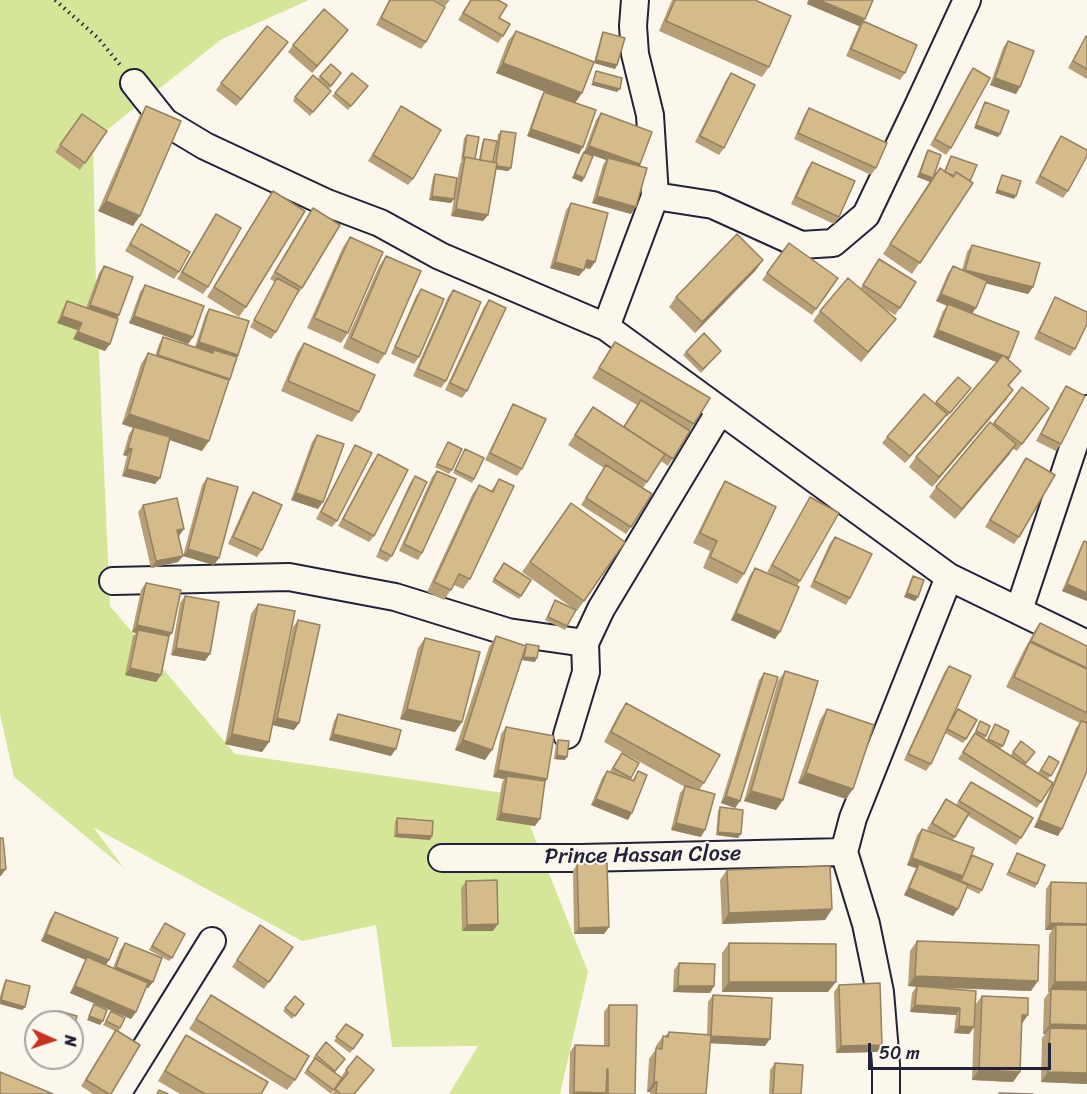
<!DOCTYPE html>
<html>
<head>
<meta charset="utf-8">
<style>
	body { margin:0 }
	#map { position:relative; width:1087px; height:1094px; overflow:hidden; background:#fbf7ec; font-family:Sriracha,sans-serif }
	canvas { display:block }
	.north { position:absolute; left:24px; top:1010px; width:60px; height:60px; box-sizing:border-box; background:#fbf7ec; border:2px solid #a4a2a5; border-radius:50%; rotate:93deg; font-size:16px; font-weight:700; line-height:24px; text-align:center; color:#22223b }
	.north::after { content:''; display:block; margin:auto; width:21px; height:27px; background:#c8321e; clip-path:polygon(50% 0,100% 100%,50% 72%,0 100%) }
	.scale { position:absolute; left:868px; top:1043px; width:183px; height:27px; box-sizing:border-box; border:3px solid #22223b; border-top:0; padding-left:8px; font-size:18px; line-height:21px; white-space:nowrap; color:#22223b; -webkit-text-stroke:4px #fbf7ec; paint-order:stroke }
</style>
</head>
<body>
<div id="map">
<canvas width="1087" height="1094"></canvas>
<div class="north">N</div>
<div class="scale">50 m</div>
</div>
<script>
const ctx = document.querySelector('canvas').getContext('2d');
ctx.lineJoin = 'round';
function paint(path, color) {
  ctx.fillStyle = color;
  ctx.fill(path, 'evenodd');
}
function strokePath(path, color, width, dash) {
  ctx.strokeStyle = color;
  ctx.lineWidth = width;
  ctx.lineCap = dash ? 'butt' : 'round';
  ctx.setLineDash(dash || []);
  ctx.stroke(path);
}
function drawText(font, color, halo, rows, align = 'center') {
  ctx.font = font + ' Sriracha,sans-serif';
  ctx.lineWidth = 4.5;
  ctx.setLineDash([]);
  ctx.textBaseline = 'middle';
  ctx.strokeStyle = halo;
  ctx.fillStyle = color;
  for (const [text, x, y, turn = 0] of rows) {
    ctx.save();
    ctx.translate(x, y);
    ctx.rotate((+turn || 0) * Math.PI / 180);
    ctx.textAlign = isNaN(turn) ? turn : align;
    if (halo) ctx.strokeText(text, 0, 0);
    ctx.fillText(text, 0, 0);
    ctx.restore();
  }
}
const green = new Path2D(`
	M0 0H309L222 39 93 141 96 285 110 606 235 754 518 795 588 972 560 1094H449L478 1046 392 1047 376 925 302 941 93 827 124 868 14 777 0 714Z`);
const path = new Path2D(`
	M55 0 98 38 121 66`);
const street = new Path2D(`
	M134 83 165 122 205 146 327 203 380 223 440 256 606 327 949 577 1087 644
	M655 196 713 205 801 245 833 243 866 215 917 108 967 0
	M606 327 655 196 650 115 635 54 633 26 635 0
	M113 581 289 577 395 597 508 632 585 643
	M1019 610 1086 409
	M567 735 586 672 585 643 601 609 720 411
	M442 858H581L844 852
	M117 1094 212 941
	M886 1094V1064L880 992 866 924 844 852 853 818 949 577`);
const wall = new Path2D(`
	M389 0H433L426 42 421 49 376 25Z
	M435 0H450L445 6Z
	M470 0H498L499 18 503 36 498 43 458 20Z
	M672 0H755L769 67 762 77 659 31Z
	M808 0H873L863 21 905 73 900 80 846 56 859 26 807 4Z
	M348 30 312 73 288 52 293 45Z
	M516 31 594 62 601 36 603 32 617 65 615 69 594 63 582 93 575 103 579 154 527 136 540 99 544 92 560 98 496 73 508 41Z
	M1086 36 1087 37V79L1068 68Z
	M1008 41 1020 87 1016 94 990 85 1003 48Z
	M283 49 236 106 216 90 221 83Z
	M973 68 951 148 946 155 930 145 968 75Z
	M341 73 329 89 331 91 310 116 293 101 295 97 318 79 320 76Z
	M731 73 724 148 719 155 695 142 726 80Z
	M365 89 348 110 332 96 335 93Z
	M985 102 1000 134 998 137 974 128 983 105Z
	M146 106 133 226 98 211 139 117Z
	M401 106 413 179 408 185 368 161Z
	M809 108 876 168 871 175 794 139 805 114Z
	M601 113 639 166 631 214 592 203 603 165 606 160 584 152 596 120Z
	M82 114 107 131 80 170 55 152Z
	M501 131 511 168 508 171 496 169 488 215 483 221 451 216 460 164 462 161H461L464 138 467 135 475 159H479L482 143 484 139 494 162 498 134Z
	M1061 136 1068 191 1063 198 1035 183 1056 143Z
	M928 150 933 178 944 171 949 159 951 156 970 181 973 183 912 274 883 254 932 178 917 177 926 153Z
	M584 152V178L582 182 572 178 581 156Z
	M812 162 839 217 834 224 791 204 807 169Z
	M435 174 451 203 429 200 433 177Z
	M273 191 246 307 239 317 207 297Z
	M571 203 595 262 590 269 585 268 579 276 550 268 566 210Z
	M313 208 302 288 297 295 296 294 276 332 271 339 250 327 275 282 270 279Z
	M216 214 208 287 203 294 177 279Z
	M141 224 179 272 174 279 125 251Z
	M350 237 348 333 341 343 307 328 343 247Z
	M789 243 838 278 812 315 762 280Z
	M972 245 1033 287 1028 294 986 283 972 314 1009 358 1008 359 1021 371 1009 386 1006 400 932 487 909 467 916 457 997 362 933 337 943 311 947 306 936 301 948 273 953 266 962 270 967 252Z
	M386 256 385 354 378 364 343 348 379 266Z
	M879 259 900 308 895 315 882 307 888 329 861 362 813 321 820 311 860 289Z
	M104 266 119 315 117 319 105 351 73 339 77 330 57 323 63 308 67 301 86 308 99 273Z
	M756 270 695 333 669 307 676 297Z
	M145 285 193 337 188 344 129 323 140 292Z
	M421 289 419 357 414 364 391 354 416 296Z
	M453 290 446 381 441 388 413 376 448 297Z
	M1055 297 1075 349 1070 356 1034 339 1051 304Z
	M489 300 467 391 462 398 445 390 484 307Z
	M209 309 238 355 230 379 202 451 170 440 160 478 155 484 122 476 127 456 123 455 129 434 133 428 122 424 141 364 148 353 155 356 159 344 163 337 195 347 205 316Z
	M615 342 694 424 668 466 661 461 643 488 631 527 626 534 581 505 604 468 568 445 593 407 623 427 637 405 592 378Z
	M304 343 359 412 352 422 281 391 297 353Z
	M721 351 701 373 683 355 686 352Z
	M958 377 971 388 947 417 946 415 905 463 882 443 887 437 935 404Z
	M1066 386 1061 444 1056 451 1036 441 1061 393Z
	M1022 387 1049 408 1017 451 1013 449 955 519 929 497 936 487 993 424Z
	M513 404 522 469 517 476 485 460 509 411Z
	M317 435 318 509 291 500 312 442Z
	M448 442 452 470 449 474 435 467Z
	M355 445 337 521 332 527 316 519 351 452Z
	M465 449 474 479 472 483 453 473Z
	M378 454 374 536 369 542 338 526 373 461Z
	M1026 458 1019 537 1014 544 985 527Z
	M437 471 422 553 418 560 399 551 432 477Z
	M415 476 392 556 387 562 376 557 410 483Z
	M207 478 214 565 183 556 202 485Z
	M499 479 470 579 463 589 454 585 444 600 427 592 472 495 479 485 491 491Z
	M725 481 744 574 737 584 703 568 710 551 693 543 718 492Z
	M253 492 262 550 257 557 228 544 248 499Z
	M810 497 800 581 797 586 775 639 731 620 750 575 755 568 776 577 767 572Z
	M571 503 625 542 577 611 575 610 565 630 545 620 555 600 574 609 522 572Z
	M143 505 179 536H178L183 556 178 562 151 568 138 512Z
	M835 537 850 598 846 605 810 587 830 543Z
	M1084 541 1087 542V601L1062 591 1080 548Z
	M504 563 531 580 519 599 492 582Z
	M913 576 918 597 915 601 904 597 911 579Z
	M146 583 169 636 161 675 156 682 125 675 133 636 136 633 132 632 141 590Z
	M185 596 205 661 171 655 180 603Z
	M258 604 280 688 293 627 298 620 299 723 294 730 273 725 269 742 262 752 225 744 251 614Z
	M1040 623 1087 646V771L1058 836 1034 827 1053 783 1037 808 958 759 974 735 980 721 986 736 984 739 987 741 995 724 1003 746 1000 749 1010 756 1021 741 1035 752 1025 765 1053 783 1076 728 1080 723 1006 687 1023 652 1035 630Z
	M496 636 524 646 526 644 535 662 522 660 485 760 455 750 489 647Z
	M425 638 462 722 455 732 400 719 418 648Z
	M949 666 950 722 966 739 963 743 945 733 931 764 926 771 904 760 944 673Z
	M785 671 783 800 776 810 744 801 778 681Z
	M764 673 740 801 735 808 721 803 759 680Z
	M626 703 704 783 699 790 701 837 671 830 680 793 685 787 604 742 619 713Z
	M827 709 846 799 798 783 820 720Z
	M338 714 391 756 329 740 334 721Z
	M506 727 547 779 545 782 535 826 496 820 502 783 504 779 493 777 501 734Z
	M558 740 565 760 554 759 556 743Z
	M622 753 639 763 630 780 632 781 638 771 628 820 591 805 602 778 607 771 615 774 610 771Z
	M1049 756 1059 762 1048 779 1038 773Z
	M971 782 1021 838 1016 845 968 816 953 840 970 859 972 855 982 890 979 894 967 888 958 909 953 916 904 895 916 868 907 865 917 835 922 829 930 831 927 829 946 799 956 805Z
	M720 807 738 838 716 835 718 811Z
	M397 818 432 836 430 840 394 837 395 822Z
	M1017 853 1037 884 1035 888 1006 875Z
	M577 864 609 927 604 934H574L573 871Z
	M727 870 832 909 825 920 722 924 720 880Z
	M466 881 493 931H462L461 888Z
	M1051 882 1087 883V1084L1041 1082 1042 1038 1045 1034H1043L1044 999 1049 992H1048L1049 935 1052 930H1045L1046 889Z
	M55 912 109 960 106 965 113 968 120 950 125 943 153 982 148 988H146L136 1012 131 1019 70 993 83 964 86 960 41 941 50 919Z
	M260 925 293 947 264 989 232 967Z
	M162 927 172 958 169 961 149 950Z
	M917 941 1031 991 938 988 975 1005 982 996 1022 1024 1020 1072 1013 1082 972 1080 974 1020V1027L969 1034 954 1033 956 1015 910 1012 912 993 916 987 908 986 910 951Z
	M729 943 828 992H722V953Z
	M679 963 714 986 710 993 673 992 674 970Z
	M6 980 25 1007 22 1010 0 1004V996L4 983Z
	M839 985 882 1045 877 1052 836 1053 834 992Z
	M211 995 295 1080 287 1090 189 1029Z
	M713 995 765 1046 710 1043 706 1094H650V1092H647L649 1059 656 1049V1046L663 1036H665L669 1032 707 1035 708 1002Z
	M295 996 304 1004 292 1019 283 1011Z
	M609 1005 635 1094H569L570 1052 575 1045 604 1046V1012Z
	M111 1011 120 1028 118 1032 111 1094H93L81 1086 115 1031 103 1025Z
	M346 1024 363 1035 350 1053 334 1041Z
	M186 1035 261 1094H180L158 1081 179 1045Z
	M326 1042 345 1059 335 1072 341 1077 346 1070 369 1077 355 1094H332L343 1079 342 1078 331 1094 304 1073 314 1059 313 1058Z
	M775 1063 801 1094H769L770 1070Z`);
const shadedWall = new Path2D(`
	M809 0H819L865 19 859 26 807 4Z
	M348 30 343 37 312 73 317 66Z
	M288 42 283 49 236 106 241 99Z
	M596 60 617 65 615 69 594 63Z
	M503 63 582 93 575 103 496 73Z
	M995 78 1020 87 1016 94 990 85Z
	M593 82 620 89 617 92 591 85Z
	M976 125 1000 134 998 137 974 128Z
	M531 129 583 147 579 154 527 136Z
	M589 146 640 164 635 171 608 158 606 160 584 152Z
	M495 165 511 168 508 171 493 169Z
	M920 173 933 178 930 182 917 177Z
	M575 174 584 178 582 182 572 178Z
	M997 190 1016 196 1014 199 995 193Z
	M432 196 454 199 451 203 429 200Z
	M597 196 636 207 631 214 592 203Z
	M106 201 140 216 133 226 98 211Z
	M456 209 488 215 483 221 451 216Z
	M587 260 595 262 590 269 582 267Z
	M763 260 756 270 695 333 702 322Z
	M555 262 584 270 579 276 550 268Z
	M965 270 1033 287 1028 294 960 277Z
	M941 294 976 308 971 315 936 301Z
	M90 305 119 315 115 322 85 311Z
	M62 316 82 323 77 330 57 323Z
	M134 316 193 337 188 344 129 323Z
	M896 319 888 329 861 362 868 352Z
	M938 330 1009 358 1004 365 933 337Z
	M78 332 110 344 105 351 73 339Z
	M199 342 238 355 233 362 214 350 211 355 194 349Z
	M158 355 230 379 225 386 153 362Z
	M1013 390 1006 400 932 487 939 477Z
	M129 414 209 441 202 451 122 424Z
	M947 414 942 421 905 463 910 456Z
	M1016 444 1009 455 955 519 962 509Z
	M128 448 132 449 127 456 123 455Z
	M127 469 160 478 155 484 122 476Z
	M296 493 323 502 318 509 291 500Z
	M184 529 179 536 172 537 177 530Z
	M188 549 219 558 214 565 183 556Z
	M183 556 178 562 151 568 156 561Z
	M1067 584 1087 593V601L1062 591Z
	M907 593 918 597 915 601 904 597Z
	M736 613 780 632 775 639 731 620Z
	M137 625 172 633 167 639 138 630 136 633 132 632Z
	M176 648 210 654 205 661 171 655Z
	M524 657 537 658 535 662 522 660Z
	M130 668 161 675 156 682 125 675Z
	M407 709 462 722 455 732 400 719Z
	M277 718 299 723 294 730 272 725Z
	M232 734 269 742 262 752 225 744Z
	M333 734 396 749 391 756 329 740Z
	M463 740 492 750 485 760 455 750Z
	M557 755 567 757 565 760 554 759Z
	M498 770 547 779 542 786 507 776 504 779 493 777Z
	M806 773 853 789 846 799 798 783Z
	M751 791 783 800 776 810 744 801Z
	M726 796 740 801 735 808 721 803Z
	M596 799 632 813 628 820 591 805Z
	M501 813 540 819 535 826 496 820Z
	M1039 820 1062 829 1058 836 1034 827Z
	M676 823 705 830 701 837 671 830Z
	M718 832 741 834 738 838 716 835Z
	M397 834 432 836 430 840 394 837Z
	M912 858 963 876 958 883 919 864 916 868 907 865Z
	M6 869 1 876H0V870Z
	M909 888 958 909 953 916 904 895Z
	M832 909 825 920 722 924 729 913Z
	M1050 923 1087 924V931L1056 925 1052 930H1045Z
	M498 924 493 931H462L467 925Z
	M609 927 604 934H574L579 928Z
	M46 934 109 960 104 967 87 957 86 960 41 941Z
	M116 967 153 982 148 988 111 974Z
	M915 976 1038 981 1031 991 908 986Z
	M729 982H836L828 992H722Z
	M1055 982H1087V992L1051 989 1048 992Z
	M75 986 136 1012 131 1019 70 993Z
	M678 986H714L710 993 673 992Z
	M1 1000 25 1007 22 1010 0 1004Z
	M915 1005 960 1008 956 1015 910 1012Z
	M1022 1015H1028L1021 1025Z
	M89 1016 103 1021 100 1025 87 1020Z
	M1050 1024 1087 1025V1035L1050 1028 1045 1034H1043Z
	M959 1026 974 1027 969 1034 954 1033Z
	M711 1036 770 1039 765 1046 706 1043Z
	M882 1045 877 1052 836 1053 841 1046Z
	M979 1070 1020 1072 1013 1082 972 1080Z
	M1048 1072 1087 1073V1084L1041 1082Z
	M654 1082H657L650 1092H647Z
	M574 1092 606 1093V1094H573Z`);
const building = new Path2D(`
	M390 0H433L445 7 426 42 381 18Z
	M471 0H498L507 5 499 18 510 24 503 36 463 13Z
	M675 0H755L791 16 769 67 666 21Z
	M819 0H873L865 19Z
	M324 9 348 30 317 66 293 45Z
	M863 21 917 45 905 73 851 49Z
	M267 26 288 42 241 99 221 83Z
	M516 31 594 62 582 93 503 63Z
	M603 32 625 38 617 65 596 60Z
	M1086 36 1087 37V69L1073 61Z
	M1008 41 1034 51 1020 87 995 78Z
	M331 64 341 73 331 86 320 76Z
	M973 68 990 78 951 148 935 139Z
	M596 71 622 78 620 89 593 82Z
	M352 73 368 86 351 106 335 93Z
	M731 73 755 85 724 148 700 136Z
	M313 75 331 91 313 112 295 97Z
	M544 92 596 110 583 147 531 129Z
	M985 102 1009 111 1000 134 976 125Z
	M146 106 181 121 140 216 106 201Z
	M401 106 441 130 413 179 373 155Z
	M809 108 887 143 876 168 798 133Z
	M601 113 652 132 640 164 589 146Z
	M82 114 107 131 85 163 60 145Z
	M501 131 516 133 511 168 497 166V163L496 162Z
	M467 135 479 137 475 159 465 157V158H463Z
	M1061 136 1087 150V156L1068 191 1040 176Z
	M484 139 497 141 493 162 480 160Z
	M928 150 941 155 933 178 920 173Z
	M584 152 593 156 584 178 575 174Z
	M951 156 977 165 970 181 956 172 954 176 945 172Z
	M465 157 497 163 488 215 456 209Z
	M608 158 647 168 636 207 597 196Z
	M812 162 855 181 839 217 796 197Z
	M940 168 953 177 956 172 973 183 920 263 890 244Z
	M435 174 457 178 454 199 432 196Z
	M1002 175 1021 181 1016 196 997 190Z
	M273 191 305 211 246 307 214 287Z
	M571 203 608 213 595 262 587 260 584 270 555 262Z
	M313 208 340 225 302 288 275 272Z
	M216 214 241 228 208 287 182 272Z
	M141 224 190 252 179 272 130 244Z
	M737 234 763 260 702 322 676 297Z
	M350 237 383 252 348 333 314 318Z
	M789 243 838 278 816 309 767 273Z
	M972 245 1040 263 1033 287 965 270Z
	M386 256 421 271 385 354 351 338Z
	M879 259 916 282 900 308 863 285Z
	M104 266 133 277 119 315 90 305Z
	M953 266 987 281 976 308 941 294Z
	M277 278 299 290 276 332 254 320Z
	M848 278 896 319 868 352 820 311Z
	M145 285 204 306 193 337 134 316Z
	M421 289 444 299 419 357 395 347Z
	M453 290 481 302 446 381 418 369Z
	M1055 297 1087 312V324L1075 349 1039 332Z
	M489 300 506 308 467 391 450 383Z
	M67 301 118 319 110 344 78 332 82 323 62 316Z
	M948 304 1019 332 1009 358 938 330Z
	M209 309 249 321 238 355 199 342Z
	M704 333 721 351 703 369 686 352Z
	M163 337 213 353 214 350 237 357 230 379 158 355Z
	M615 342 710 398 694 424 599 368Z
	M304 343 375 375 359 412 288 381Z
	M148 353 229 380 209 441 129 414Z
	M1003 355 1021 371 1008 385 1013 390 939 477 916 457Z
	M958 377 971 388 950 413 936 402Z
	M1066 386 1085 396 1061 444 1041 434Z
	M1022 387 1049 408 1022 444 994 423Z
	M924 394 947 414 910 456 887 437Z
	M641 400 690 431 673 459 624 427Z
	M513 404 546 419 522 469 490 453Z
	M593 407 665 454 647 482 575 435Z
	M990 422 1016 444 962 509 936 487Z
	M134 427 170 437 160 478 127 469 132 449 128 448Z
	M317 435 344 444 323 502 296 493Z
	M448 442 462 449 452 470 437 464Z
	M355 445 372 453 337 521 321 512Z
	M465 449 484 458 474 479 455 470Z
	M378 454 408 470 374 536 343 519Z
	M1026 458 1055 475 1019 537 990 520Z
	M606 465 652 494 631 527 586 498Z
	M437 471 456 479 422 553 404 544Z
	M415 476 427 482 392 556 380 550Z
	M207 478 238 487 219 558 188 549Z
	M499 479 514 486 470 579 459 574 451 590 434 582 479 485 493 492Z
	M725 481 776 507 744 574 710 557 717 541 700 533Z
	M253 492 282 505 262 550 233 537Z
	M810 497 839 513 800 581 772 565Z
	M177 498 184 529 177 530 183 556 156 561 143 505Z
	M571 503 625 542 584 601 530 562Z
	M835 537 872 554 850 598 814 581Z
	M1084 541 1087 542V593L1067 584Z
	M504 563 531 580 521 596 494 579Z
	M755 568 799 587 780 632 736 613Z
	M913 576 924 580 918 597 907 593Z
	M146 583 181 590 172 633 137 625Z
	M185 596 219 602 210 654 176 648Z
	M555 600 576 610 567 626 548 617Z
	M258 604 295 611 269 742 232 734Z
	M298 620 320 625 299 723 277 718Z
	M1040 623 1087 646V668L1031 641Z
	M138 630 169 636 161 675 130 668Z
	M496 636 526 646 492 750 463 740Z
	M425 638 480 652 462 722 407 709Z
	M1030 642 1087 669V713L1014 677Z
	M526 644 539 646 537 658 524 657 526 646Z
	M949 666 971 676 931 764 908 754Z
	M785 671 818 681 783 800 751 791Z
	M764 673 778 677 740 801 726 796Z
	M626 703 720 755 704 783 611 732Z
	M827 709 874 725 853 789 806 773Z
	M958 709 977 720 966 739 947 729Z
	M338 714 401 730 396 749 333 734Z
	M980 721 990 726 986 736 976 731Z
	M1081 721 1087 723V771L1062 829 1039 820Z
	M995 724 1009 731 1003 746 988 739Z
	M506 727 554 736 547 779 498 770Z
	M975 733 1053 783 1041 802 963 752Z
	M558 740 569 741 567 757 557 755Z
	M1021 741 1035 752 1026 763 1013 752Z
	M622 753 639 763 631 778 613 768Z
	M1049 756 1059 762 1051 776 1041 770Z
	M607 771 634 781 638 771 647 775 632 813 596 799Z
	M507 776 545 781 540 819 501 813Z
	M971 782 1033 818 1021 838 959 801Z
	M685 786 715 794 705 830 676 823Z
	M946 799 969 813 955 837 932 823Z
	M720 807 743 810 741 834 718 832Z
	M397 818 433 821 432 836 397 834Z
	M922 829 974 848 963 876 912 858Z
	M0 838H3L6 869 0 870Z
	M1017 853 1045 865 1037 884 1009 872Z
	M972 855 993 864 982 890 961 881Z
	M607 863 609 927 579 928 577 864Z
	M919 864 968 885 958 909 909 888Z
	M830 866 832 909 729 913 727 870Z
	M497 880 498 924 467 925 466 881Z
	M1051 882 1087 883V924L1050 923Z
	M55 912 118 938 109 960 46 934Z
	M165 923 185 934 172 958 152 946Z
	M260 925 293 947 269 982 237 960Z
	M1056 925H1087V982H1055Z
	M917 941 1039 945 1038 981 915 976Z
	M125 943 162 958 153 982 116 967Z
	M729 943 836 944V982H729Z
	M87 957 148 983 136 1012 75 986Z
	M679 963 715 964 714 986H678Z
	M6 980 30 986 25 1007 1 1000Z
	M880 983 882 1045 841 1046 839 985Z
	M917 986 976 991 974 1027 959 1026 960 1008 915 1005Z
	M1051 989 1087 990V1025L1050 1024Z
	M211 995 309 1056 295 1080 196 1019Z
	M713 995 772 998 770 1039 711 1036Z
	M295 996 304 1004 295 1016 285 1008Z
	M982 996 1028 998V1015H1022L1020 1072 979 1070Z
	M94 1004 107 1010 103 1021 89 1016Z
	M609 1005H637L635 1094H608V1069H607L606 1093 574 1092 575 1045 609 1046Z
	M59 1011 77 1016 72 1033V1022H56Z
	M111 1011 125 1018 120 1028 106 1021Z
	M346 1024 363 1035 353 1049 336 1037Z
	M1050 1028 1087 1029V1073L1048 1072Z
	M116 1030 140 1045 111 1094H109L86 1080Z
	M669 1032 711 1035 706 1094H656L657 1082H654L656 1048 662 1049 663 1036 668 1037Z
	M186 1035 268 1082 261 1094H205L165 1071Z
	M326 1042 345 1059 335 1071 316 1055Z
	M357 1056 374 1070 354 1094H341L335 1089 348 1073 346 1070Z
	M315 1058 342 1078 334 1090 307 1070Z
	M775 1063 803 1065 801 1094H773Z
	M0 1072 53 1094H0Z
	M159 1090 168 1094H157Z
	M999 1093 1033 1094H999Z`);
const streetNames = [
	["Prince Hassan Close",643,856,-1]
];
paint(green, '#d6e699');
strokePath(street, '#22223b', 30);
strokePath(path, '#22223b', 4, [1.5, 4.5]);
strokePath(street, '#fbf7ec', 26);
paint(wall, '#b7a077');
paint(shadedWall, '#958261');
paint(building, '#d5ba8a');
strokePath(building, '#958261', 1.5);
drawText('22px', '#22223b', '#fbf7ec', streetNames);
</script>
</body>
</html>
